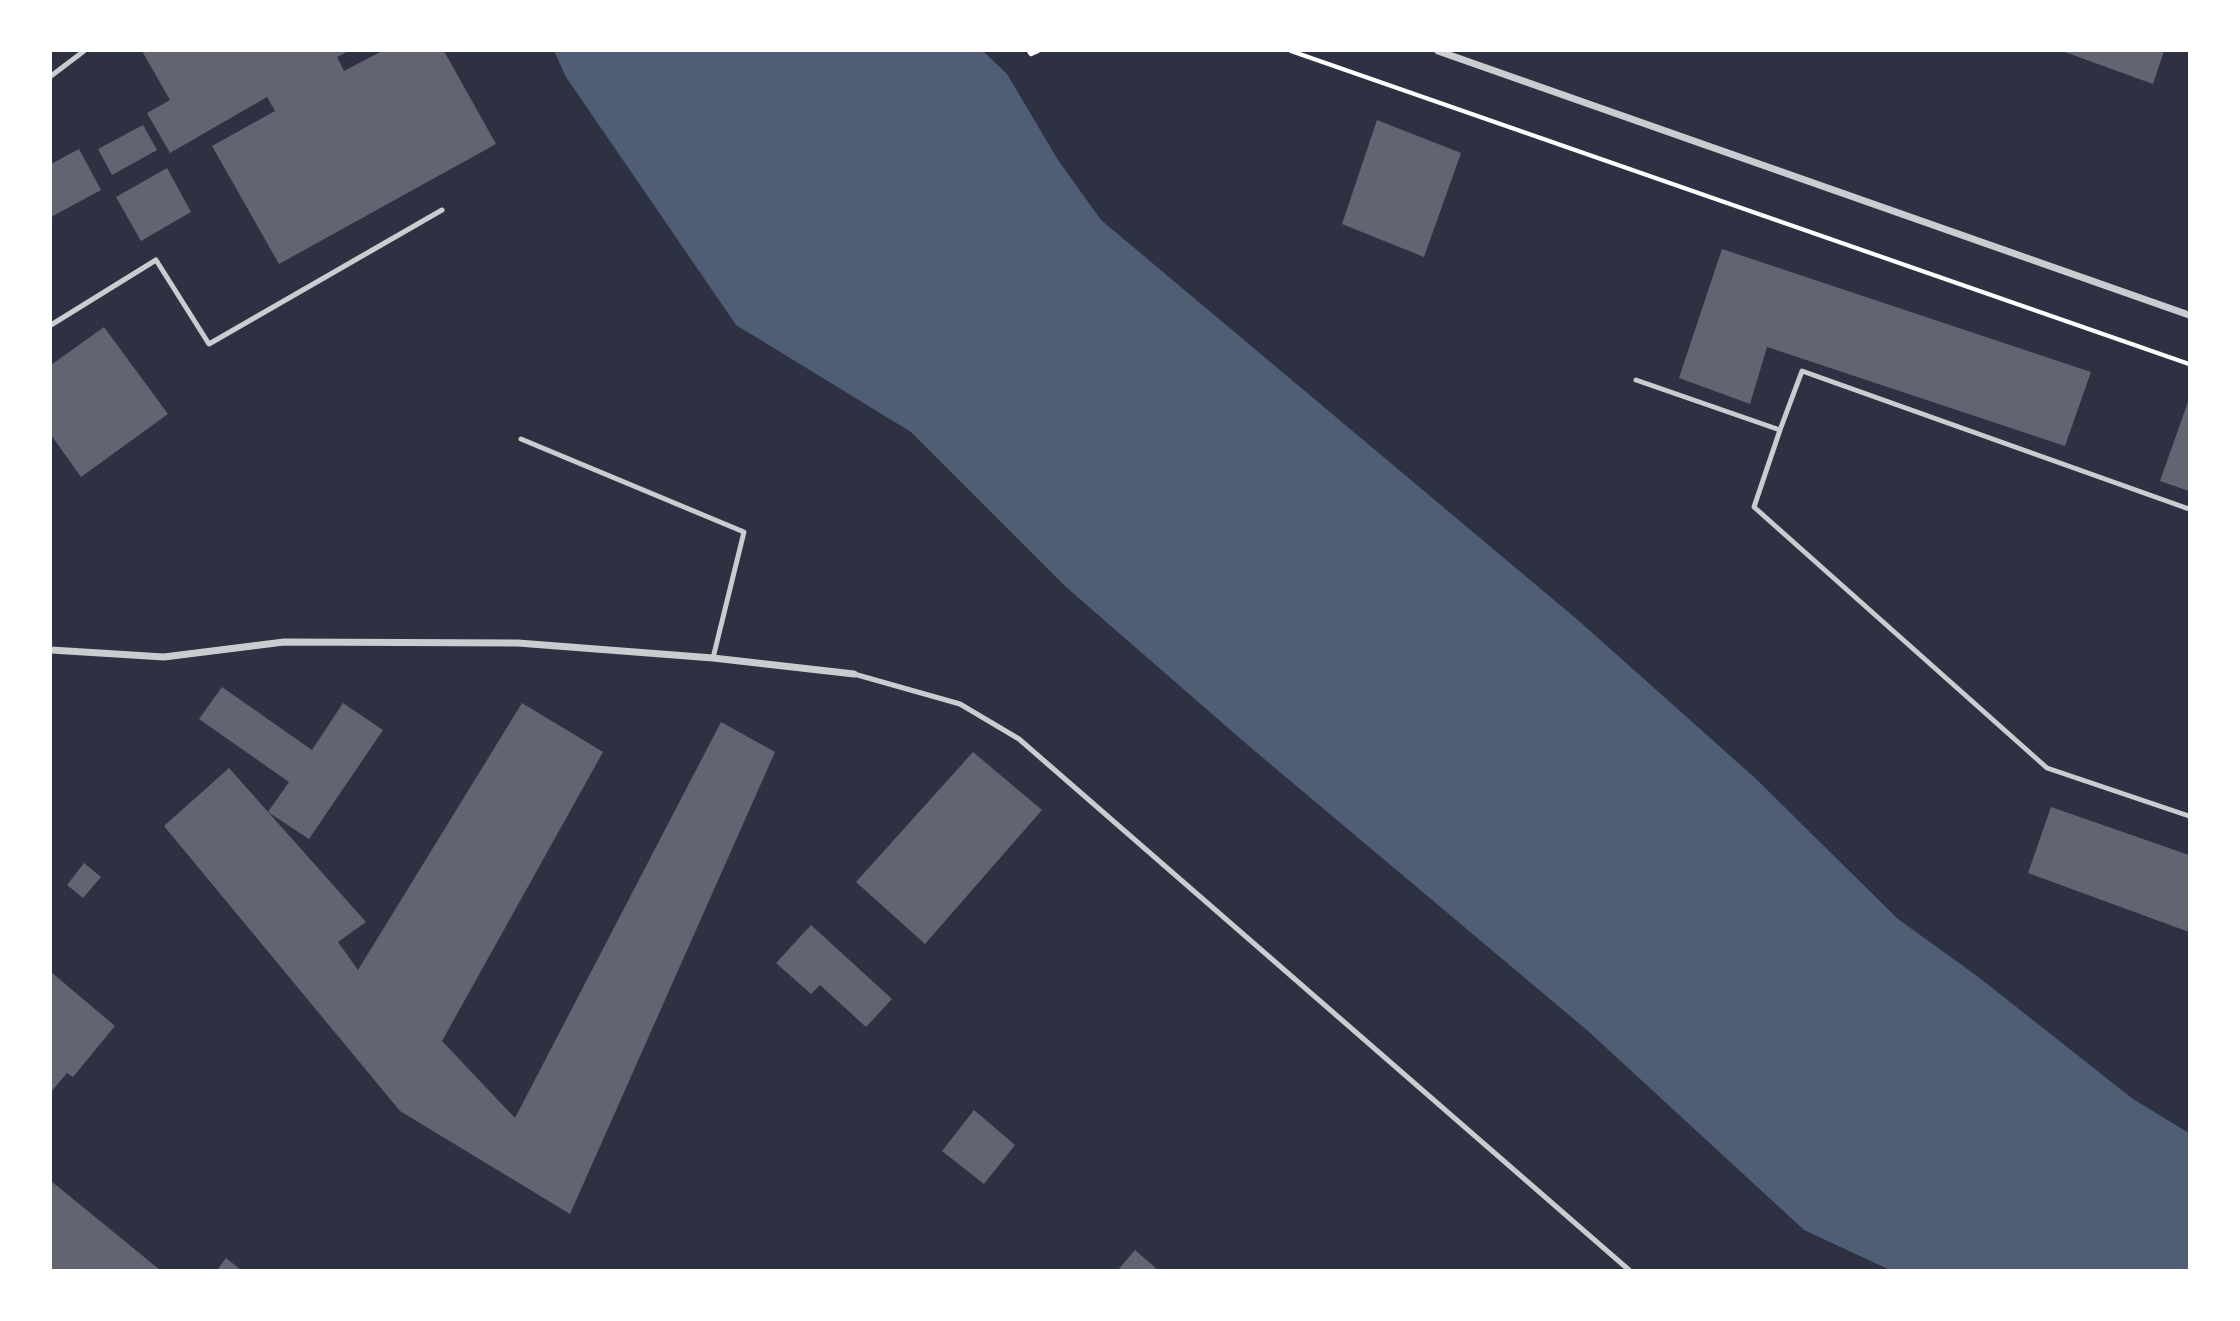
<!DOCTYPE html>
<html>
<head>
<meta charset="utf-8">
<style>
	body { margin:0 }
	#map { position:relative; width:2240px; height:1321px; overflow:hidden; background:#2d3142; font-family:Commissioner,sans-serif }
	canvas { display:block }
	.frame { position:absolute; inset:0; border:52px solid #fff; pointer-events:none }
</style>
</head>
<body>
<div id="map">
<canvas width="2240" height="1321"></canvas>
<div class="frame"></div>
</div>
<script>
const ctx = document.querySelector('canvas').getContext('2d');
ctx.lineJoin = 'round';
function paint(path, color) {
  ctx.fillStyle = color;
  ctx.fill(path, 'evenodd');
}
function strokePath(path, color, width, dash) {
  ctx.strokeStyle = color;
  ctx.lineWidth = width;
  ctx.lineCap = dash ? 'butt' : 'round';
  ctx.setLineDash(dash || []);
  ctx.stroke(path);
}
const water = new Path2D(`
	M554 51H983L1007 74 1058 160 1101 220 1579 621 1755 778 1898 919 1977 976 2133 1099 2189 1133V1270H1890L1804 1230 1588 1031 1250 747 1066 587 911 432 736 325 566 77Z`);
const building = new Path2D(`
	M142 51H349L337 57 344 71 382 51H444L496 144 279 264 212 146 275 111 267 97 170 153 147 113 170 100Z
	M2062 51H2164L2153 84Z
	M1377 120 1461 153 1424 257 1342 224Z
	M143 125 157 150 112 175 98 149Z
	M79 149 101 190 51 217V164Z
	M167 168 191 212 141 241 116 197Z
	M1722 249 2091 372 2065 446 1767 347 1750 404 1679 378Z
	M104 327 168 414 81 477 51 435V365Z
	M2189 399V491L2160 481Z
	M222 687 312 750 343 703 383 730 309 839 268 812 289 782 199 719Z
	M522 703 603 752 442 1041 515 1118 721 722 775 752 570 1214 400 1111 164 826 229 768 366 922 338 942 358 970Z
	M973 752 1042 810 925 944 856 882Z
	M2051 807 2189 855V932L2028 873Z
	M84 863 101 877 83 898 67 885Z
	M811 925 892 999 866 1027 820 985 811 994 776 963Z
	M51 972 115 1026 73 1077 67 1073 51 1092Z
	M974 1110 1015 1145 984 1184 942 1151Z
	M51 1181 160 1270H51Z
	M1135 1250 1158 1270H1118Z
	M226 1258 241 1270H217Z`);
const path = new Path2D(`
	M1029 51 1031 54 1038 51
	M1291 51 2189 364`);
const service = new Path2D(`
	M51 76 84 51
	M51 325 156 260 209 344 442 210
	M1636 380 1780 430 1802 371 2189 509
	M1780 430 1754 507 2047 768 2189 816
	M521 439 744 532 713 658
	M854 674 960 704 1019 739 1629 1270`);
const minor = new Path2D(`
	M1438 51 2189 315
	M51 650 164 657 284 642 518 643 713 658 854 674`);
paint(water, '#4f5d75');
paint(building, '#626471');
strokePath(path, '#fff', 4.5);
strokePath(service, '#caccd0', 5);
strokePath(minor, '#caccd0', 7);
</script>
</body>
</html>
